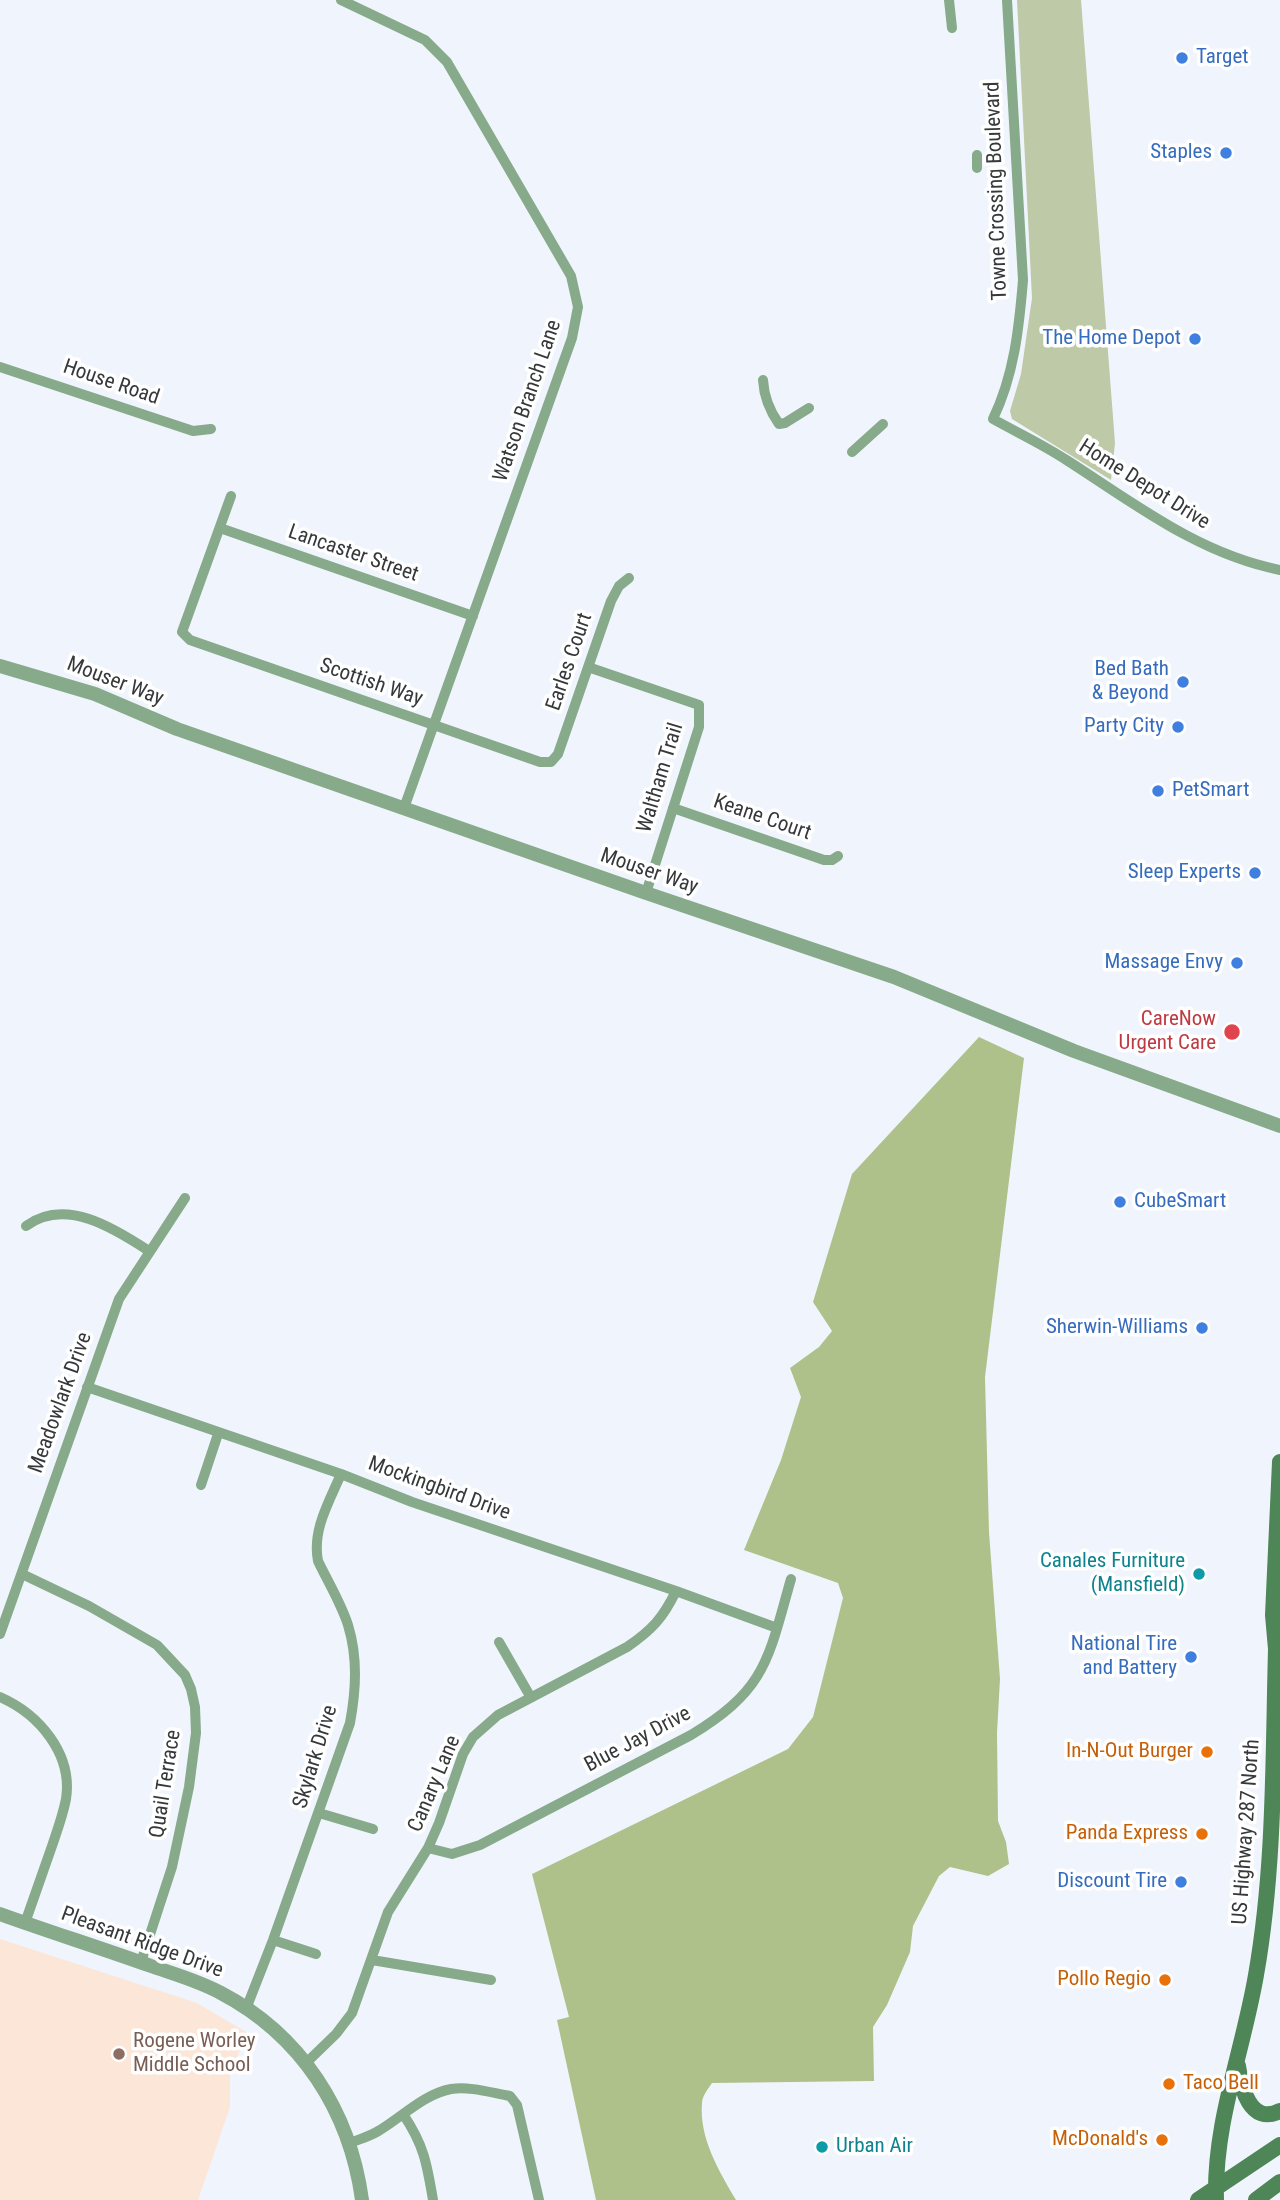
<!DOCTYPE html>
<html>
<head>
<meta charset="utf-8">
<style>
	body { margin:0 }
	canvas { display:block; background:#f0f4fc }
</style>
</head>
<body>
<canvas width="1280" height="2200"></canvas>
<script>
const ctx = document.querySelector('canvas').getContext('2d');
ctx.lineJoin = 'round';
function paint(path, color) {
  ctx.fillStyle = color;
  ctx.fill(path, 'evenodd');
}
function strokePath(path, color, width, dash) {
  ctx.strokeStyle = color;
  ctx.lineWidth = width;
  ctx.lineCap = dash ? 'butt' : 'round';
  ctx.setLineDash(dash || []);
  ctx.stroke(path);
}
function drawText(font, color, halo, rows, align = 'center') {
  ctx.font = font + ' "Roboto Condensed",sans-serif';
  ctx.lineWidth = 7;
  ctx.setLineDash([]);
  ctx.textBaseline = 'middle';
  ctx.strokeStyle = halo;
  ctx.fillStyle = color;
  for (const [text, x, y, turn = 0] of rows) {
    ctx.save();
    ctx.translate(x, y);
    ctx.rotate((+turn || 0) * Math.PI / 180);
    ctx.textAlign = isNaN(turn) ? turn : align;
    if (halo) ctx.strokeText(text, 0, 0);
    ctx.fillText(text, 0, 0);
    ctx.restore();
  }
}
const education = new Path2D(`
	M0 1939 197 2003 246 2032 230 2077V2107L198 2200H0Z`);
const green = new Path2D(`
	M1017 0H1081L1115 443 1111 480 1012 419 1010 411 1021 374 1032 298Z`);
const forest = new Path2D(`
	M979 1037 1024 1058 985 1377 989 1532 1000 1679 997 1733 998 1821 1006 1842 1009 1864 988 1876 950 1867 939 1876 913 1926 910 1952 887 2005 873 2027 874 2081 712 2083C708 2089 702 2096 702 2103 699 2138 719 2171 736 2200H596L557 2020 569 2017 532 1874 788 1749 813 1717 843 1598 838 1583 744 1550 781 1460 801 1397 790 1368 819 1347 832 1331 813 1302 852 1174Z`);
const minor = new Path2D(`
	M341 0 425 40 447 62 571 276 578 307 572 338 404 808
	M949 0 952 28
	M1007 0 1023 280C1019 329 1014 375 993 419 1018 433 1044 445 1068 461 1135 504 1199 554 1280 570
	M977 168V155
	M0 367 193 431 211 429
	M763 380C764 397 769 410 779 424L785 423 809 408
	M852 452 883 424
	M231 496 182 632 190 640 540 762H551L558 754 611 601 619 586 629 578
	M220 528 473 616
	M588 667 699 705V727L646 893
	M673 808 824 860H832L838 856
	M26 1226C65 1197 114 1228 149 1251
	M87 1387 341 1474 412 1502 676 1591 777 1628
	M201 1485 218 1434
	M22 1574 89 1606 157 1645 185 1675 191 1689 195 1707 196 1733 189 1787 172 1867 141 1962
	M0 1634 119 1299 185 1198
	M499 1642 530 1696
	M0 1697C39 1714 73 1754 66 1799 63 1815 57 1831 52 1846 43 1871 34 1897 25 1923
	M319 1813 373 1829
	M428 1848 452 1854 480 1845 691 1735C767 1689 768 1659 791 1579
	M273 1940 316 1954
	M372 1960 491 1980
	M246 2009 273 1940 350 1723C356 1690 358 1658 348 1625 341 1603 328 1582 318 1561 312 1530 329 1502 341 1474
	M306 2063 336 2034 352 2013 388 1912 428 1848 439 1823 463 1754 473 1737 498 1715 627 1647C652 1630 663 1618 676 1591
	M403 2114C424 2145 427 2164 433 2200
	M350 2143C360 2139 371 2136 380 2130 402 2117 424 2094 451 2089 470 2086 492 2093 510 2096L517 2105 539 2200`);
const tertiary = new Path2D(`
	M0 666 95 694 177 729 646 893 894 977 1074 1051 1280 1126
	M0 1914C50 1932 101 1948 151 1966 174 1974 199 1981 221 1993 301 2035 350 2111 362 2200`);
const secondary = new Path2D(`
	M1238 2066C1241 2087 1250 2126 1280 2111
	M1198 2200 1280 2145
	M1216 2200C1214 2122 1243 2051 1256 1975 1275 1867 1273 1758 1276 1649L1273 1615 1280 1462
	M1256 2200 1280 2182`);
const markers = [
	[1182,58,7,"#3f7fe0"],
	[1226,153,7,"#3f7fe0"],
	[1195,339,7,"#3f7fe0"],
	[1183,682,7,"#3f7fe0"],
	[1178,727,7,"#3f7fe0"],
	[1158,791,7,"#3f7fe0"],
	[1255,873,7,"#3f7fe0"],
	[1237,963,7,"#3f7fe0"],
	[1232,1032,9,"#e0444e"],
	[1120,1202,7,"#3f7fe0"],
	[1202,1328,7,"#3f7fe0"],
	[1199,1574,7,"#0f9aa8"],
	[1191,1657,7,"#3f7fe0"],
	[1207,1752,7,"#e8710a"],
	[1202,1834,7,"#e8710a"],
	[1181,1882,7,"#3f7fe0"],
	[1165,1980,7,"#e8710a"],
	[119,2054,7,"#8d6e63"],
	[1169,2084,7,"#e8710a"],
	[1162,2140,7,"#e8710a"],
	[822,2147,7,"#0f9aa8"]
];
const shopNames = [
	["Target",1196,58,"left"],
	["Staples",1212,153],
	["The Home Depot",1181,339],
	["Bed Bath",1169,670],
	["& Beyond",1169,694],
	["Party City",1164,727],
	["PetSmart",1172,791,"left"],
	["Sleep Experts",1241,873],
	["Massage Envy",1223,963],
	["CubeSmart",1134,1202,"left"],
	["Sherwin-Williams",1188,1328],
	["National Tire",1177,1645],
	["and Battery",1177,1669],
	["Discount Tire",1167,1882]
];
const streetNames = [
	["Towne Crossing Boulevard",997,191,-92],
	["House Road",111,383,19],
	["Watson Branch Lane",528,401,-71],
	["Home Depot Drive",1144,485,32],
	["Lancaster Street",353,554,19],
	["Earles Court",570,662,-71],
	["Mouser Way",115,682,21],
	["Scottish Way",371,683,19],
	["Waltham Trail",661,778,-73],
	["Keane Court",762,818,19],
	["Mouser Way",649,872,19],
	["Meadowlark Drive",61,1403,-70],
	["Mockingbird Drive",439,1489,20],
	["Blue Jay Drive",638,1740,-28],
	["Skylark Drive",316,1757,-73],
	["Quail Terrace",166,1784,-81],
	["Canary Lane",435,1784,-67],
	["US Highway 287 North",1247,1832,-86],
	["Pleasant Ridge Drive",142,1943,20]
];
const healthNames = [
	["CareNow",1216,1020],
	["Urgent Care",1216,1044]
];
const cultureNames = [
	["Canales Furniture",1185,1562],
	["(Mansfield)",1185,1586],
	["Urban Air",836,2147,"left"]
];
const foodNames = [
	["In-N-Out Burger",1193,1752],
	["Panda Express",1188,1834],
	["Pollo Regio",1151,1980],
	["Taco Bell",1183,2084,"left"],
	["McDonald's",1148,2140]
];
const educationNames = [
	["Rogene Worley",133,2042],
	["Middle School",133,2066]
];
paint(education, '#fbe6d8');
paint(green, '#bec9a8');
paint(forest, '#afc18a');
strokePath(minor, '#86aa8a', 10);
strokePath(tertiary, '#86aa8a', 14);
strokePath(secondary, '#4e8657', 16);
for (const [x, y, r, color] of markers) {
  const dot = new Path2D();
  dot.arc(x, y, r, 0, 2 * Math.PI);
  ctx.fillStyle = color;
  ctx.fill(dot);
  strokePath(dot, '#fff', 2.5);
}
drawText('21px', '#366cbe', '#fff', shopNames, 'right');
drawText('21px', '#36383a', '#fff', streetNames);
drawText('21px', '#be3a42', '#fff', healthNames, 'right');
drawText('21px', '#0d838f', '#fff', cultureNames, 'right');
drawText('21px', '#c56008', '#fff', foodNames, 'right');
drawText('21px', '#785e54', '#fff', educationNames, 'left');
</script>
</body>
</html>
